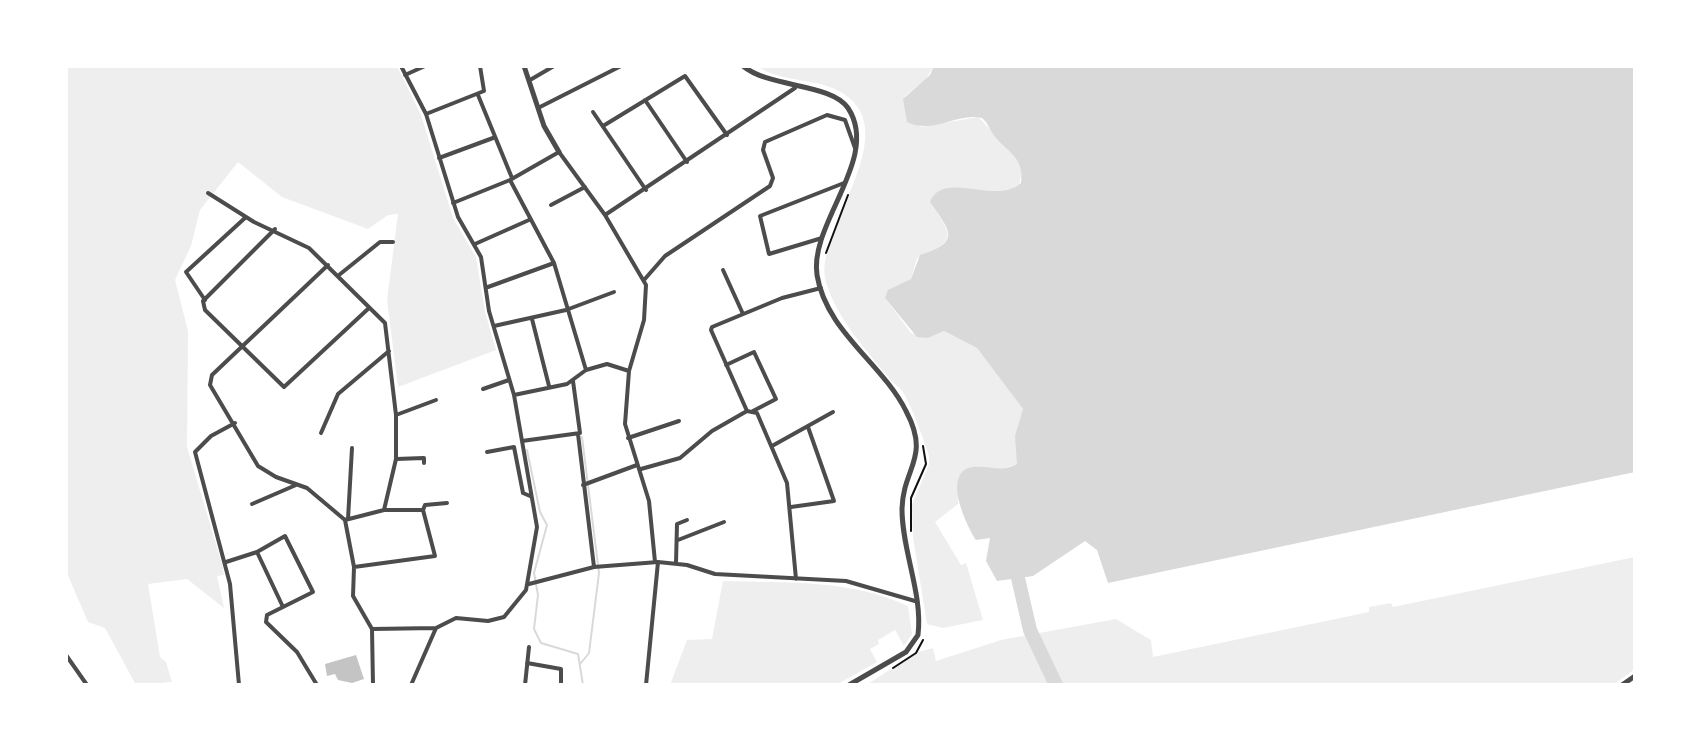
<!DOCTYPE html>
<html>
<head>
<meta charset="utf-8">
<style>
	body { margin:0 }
	#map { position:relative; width:1701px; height:751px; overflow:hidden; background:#fff; font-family:Poppins,sans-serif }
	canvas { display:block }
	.frame { position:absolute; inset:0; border:68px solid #fff; pointer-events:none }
</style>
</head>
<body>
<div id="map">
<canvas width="1701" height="751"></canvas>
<div class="frame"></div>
</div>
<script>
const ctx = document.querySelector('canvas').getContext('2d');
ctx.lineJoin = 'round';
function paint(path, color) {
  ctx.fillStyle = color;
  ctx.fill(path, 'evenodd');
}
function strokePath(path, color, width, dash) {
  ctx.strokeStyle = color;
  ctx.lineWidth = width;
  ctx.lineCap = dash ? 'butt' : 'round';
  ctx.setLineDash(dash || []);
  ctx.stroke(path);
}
const green = new Path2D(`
	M66 66H397L421 115 453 218 476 257 485 312 496 350 398 387 387 300 398 214 388 215 368 229 282 197 238 162 200 210 191 246 175 280 188 331 187 447 222 564 224 575 217 576 224 608 187 579 148 584 160 657 166 662 172 682 136 685 105 628 88 622 66 571Z
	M757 66H934L926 79 905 96 921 127 978 117 1016 155 1022 170 1019 186 1011 190 930 202C953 236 958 241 917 258L911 279 885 298 911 333 928 338 944 331 977 348 1023 409 1018 426 1017 464 999 470 982 468 958 477V504L935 522 961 565 966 563 983 620 943 628 927 624 913 537 912 505 929 464V456C922 435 915 414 904 394 901 387 894 385 889 378 866 350 837 319 826 282 812 232 906 135 844 94 819 77 783 84 757 66Z
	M1635 557V669L1613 685H866L918 652 933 648 936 661 1001 640 1116 619 1151 640 1153 657 1369 612V607L1391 603 1393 607Z
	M723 581C788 583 849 579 908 606L912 634 904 646 895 630 878 640 879 644 870 649 877 662 836 685H670L687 640 712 639Z`);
const water = new Path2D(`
	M934 66H1635V472L1108 583 1097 550 1085 541 1033 576 997 581 986 561 990 538 976 540C966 525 941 471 973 467 990 465 1001 473 1017 464L1015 436 1023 409 977 348 944 331 928 338 917 337 885 298 888 290 911 279 920 255C962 242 950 231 930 202 943 169 996 206 1021 183 1025 156 1006 152 993 134 989 128 988 123 982 118 958 112 933 135 907 122L903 99 930 75Z`);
const stream = new Path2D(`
	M527 450 540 512 547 525 534 573 538 595 534 629 541 643 578 654 583 685
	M581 663 589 653 599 573 582 437`);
const river = new Path2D(`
	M1018 578 1030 630 1056 685`);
const building = new Path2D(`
	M356 655 364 679 352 683 338 680 335 674 327 676 325 664Z`);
const path = new Path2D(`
	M826 253 848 195
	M911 531V498L926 464 923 446
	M893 668 916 653 923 640`);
const minor = new Path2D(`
	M405 75 425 66
	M530 80 554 66
	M478 95 512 178
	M645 100 687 162
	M540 107 621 66
	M593 112 646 190
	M426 114 484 91 480 66
	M603 126 685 76 727 135
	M439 158 493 138
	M510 180 554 263 586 370 567 384 514 395
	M208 193 254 222 309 248 385 323 396 415V459L384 510 345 520
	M453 203 510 180 559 152 605 215 646 285 644 320 629 371 625 424 649 501 655 562
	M551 205 585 187
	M605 215 795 88
	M275 229 203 301 205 310 284 387 369 308
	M822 238 769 254 760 216 844 183
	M475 244 529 220
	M328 265 212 375 210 385 258 466 276 477 307 488 345 520 354 567 353 596 372 629
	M723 270 743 314
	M339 275 380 242H393
	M644 280 665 256 770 186 773 178 763 150 765 142 827 115 845 120 855 148
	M488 287 554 263
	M205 300 186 272 246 217
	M532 319 549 386
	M494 326 566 310 614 292
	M726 365 754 352 776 399 753 411
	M586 370 607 364 629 371
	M483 389 509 380
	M747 411 711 330 712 327 782 298 821 288
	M396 415 436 400
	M235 423 211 436 195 452 230 584 239 685
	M321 433 338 394 389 351
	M578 434 594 567
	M628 438 679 421
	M522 441 580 433 573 381
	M772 446 833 412
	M487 452 514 447 523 493 530 496
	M396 459 424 458V463
	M641 469 680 458 712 431 747 411 757 413 787 483 796 579
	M583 485 637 465
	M252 504 296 485
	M791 507 834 501 808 427
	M423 510 425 505 447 503
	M348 519 352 448
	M678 540 724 522
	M257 552 283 607
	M226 562 257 552 285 536 313 592 267 615 266 622 297 652 317 685
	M676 563 677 524 687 520
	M354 567 435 556 423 510H384
	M529 584 594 567 658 562 687 565 715 574 846 581 915 601
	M66 655 87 685
	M527 663 561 669V685
	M373 685 372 629 436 628 456 618 488 621 504 617 526 590 537 527 514 395 489 311 481 257 458 217 426 114 401 66
	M411 685 436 628
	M525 685 529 647
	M646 685 658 562`);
const tertiary = new Path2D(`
	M524 66 544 126 559 152
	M743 66C769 88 831 83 848 108 881 158 809 223 817 275 826 331 882 363 906 411 931 458 903 467 902 509 902 551 923 594 918 635L906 652 849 685
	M1622 685 1635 676`);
paint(green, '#eee');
paint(water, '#d9d9d9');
strokePath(stream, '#d9d9d9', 2);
strokePath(river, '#d9d9d9', 14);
paint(building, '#c4c4c4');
strokePath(path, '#111', 2);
strokePath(minor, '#4c4c4c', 4);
strokePath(tertiary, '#4c4c4c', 5);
</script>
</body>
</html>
